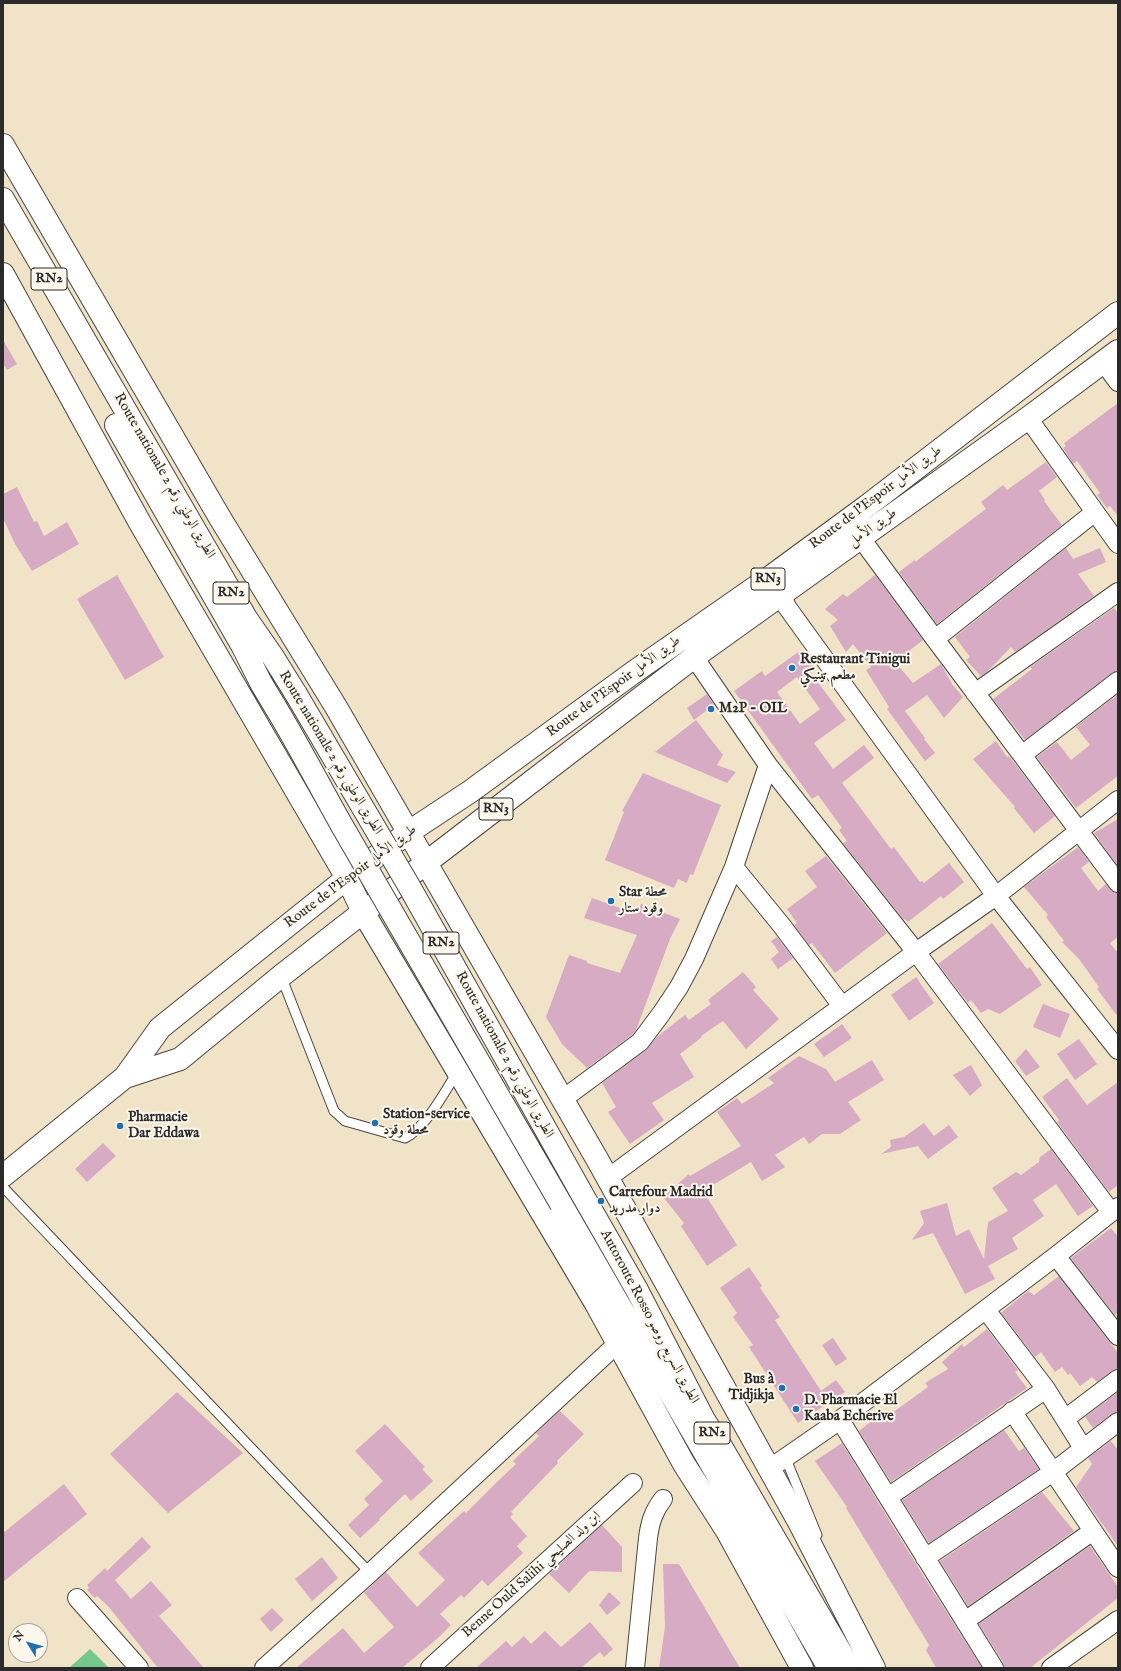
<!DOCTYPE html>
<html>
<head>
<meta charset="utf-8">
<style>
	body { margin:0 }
	#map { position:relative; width:1121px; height:1671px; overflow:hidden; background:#f1e3c7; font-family:"IM FELL English",serif }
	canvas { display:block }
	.frame { position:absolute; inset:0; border:4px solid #2b2b2b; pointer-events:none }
	.north { position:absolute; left:8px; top:1623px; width:40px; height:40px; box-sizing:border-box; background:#fbf7ec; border:1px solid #a8a59f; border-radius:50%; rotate:307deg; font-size:11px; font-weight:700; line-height:16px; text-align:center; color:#2b2b2b }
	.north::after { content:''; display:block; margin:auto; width:14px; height:18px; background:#1f6fb2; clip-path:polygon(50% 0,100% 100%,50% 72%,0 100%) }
</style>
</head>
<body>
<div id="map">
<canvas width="1121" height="1671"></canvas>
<div class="frame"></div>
<div class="north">N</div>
</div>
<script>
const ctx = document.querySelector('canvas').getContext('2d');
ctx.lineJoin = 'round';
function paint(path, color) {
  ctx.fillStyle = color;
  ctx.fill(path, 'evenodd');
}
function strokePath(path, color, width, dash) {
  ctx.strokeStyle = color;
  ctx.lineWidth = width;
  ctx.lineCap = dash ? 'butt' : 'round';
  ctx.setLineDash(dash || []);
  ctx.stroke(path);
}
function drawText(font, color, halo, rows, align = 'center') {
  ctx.font = font + ' "IM FELL English",Amiri,serif';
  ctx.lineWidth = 4;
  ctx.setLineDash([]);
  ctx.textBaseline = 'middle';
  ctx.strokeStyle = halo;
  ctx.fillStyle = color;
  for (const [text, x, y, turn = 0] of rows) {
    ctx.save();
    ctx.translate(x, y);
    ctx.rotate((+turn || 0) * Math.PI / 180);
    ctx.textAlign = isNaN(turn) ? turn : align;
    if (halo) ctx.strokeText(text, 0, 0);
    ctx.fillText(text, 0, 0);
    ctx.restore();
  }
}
const green = new Path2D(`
	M90 1649 109 1668H69Z`);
const building = new Path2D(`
	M3 340 17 364 7 370 3 363Z
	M1118 403V516L1110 506 1107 508 1097 495 1100 493 1077 461 1073 464 1063 448 1066 446 1064 443Z
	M1046 462 1057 477 1039 491 1045 500 1044 501 1062 525 937 624 899 572 915 560V562L986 509 981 502 1003 485 1007 490Z
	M17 487 34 522 37 521 44 536 67 522 79 544 32 571 15 544 3 518V494Z
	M1066 548 1073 559 1100 548 1106 562 1078 574 1094 596 1015 652 1011 647 988 671 981 676 966 660 970 657 955 637Z
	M117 575 164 657 125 680 77 599Z
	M875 575 923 640 895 662 913 683 941 664 952 684 963 697 944 718 927 695 905 711 925 738 924 739 935 753 925 761 887 709 889 707 866 670 871 667 853 644 846 652 830 626 838 620 825 609 843 594 847 597Z
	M1114 608 1118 613V671L1112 673 1025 740 993 699 1032 669 1030 667Z
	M801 650 813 666 808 669 846 720 814 743 833 769 864 745 874 758 842 783 891 849 894 847 920 882 922 881 924 883 949 863 964 882 943 899 941 896 908 922 905 919 904 920 843 843 847 841 839 830 842 828 818 795 812 799 734 691 762 671 765 676ZM797 677 820 709 800 724 777 692Z
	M707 694 714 705 694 720 687 708Z
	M1118 694V776L1076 808 1037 757 1057 742 1071 760 1090 745 1076 727Z
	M696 720 723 755 717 765 736 772 727 783 655 752Z
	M996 741 1007 757 1009 756 1055 816 1034 833 1014 808 1015 807 973 759Z
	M643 773 721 805 693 875 690 874 687 883 678 879 674 888 605 860 624 812 622 811Z
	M1118 819V866L1094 833Z
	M1078 847 1089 862 1081 868 1098 891 1106 884 1114 892 1118 893V937L1110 943 1118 953V1017L1097 989 1099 987 1079 959 1062 942 1064 941 1046 917 1048 915 1024 887Z
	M826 856 887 933 835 973 812 943 809 945 794 925 797 923 787 909 817 887 805 871Z
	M592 898 637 914 641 904 680 919 670 939 636 1030 633 1034 587 1068 562 1044 546 1017 569 955 587 961V963L620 973 637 935 584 918Z
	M992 923 1027 969 1030 967 1042 985 1000 1014 988 1009 981 1013 971 1000 968 1003 938 964Z
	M777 937 793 958 778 969 771 959 779 952 771 941Z
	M743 972 756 987 753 990 779 1019 746 1049 723 1021 701 1036 702 1037 680 1054 694 1077 652 1103 664 1120 630 1144 608 1112 616 1107 602 1083 646 1050 658 1036 685 1015 689 1020 711 1004 708 1000Z
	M916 977 934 1003 909 1021 891 995Z
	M1043 1004 1070 1014 1060 1038 1033 1027Z
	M842 1024 852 1038 824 1057 814 1044Z
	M1079 1039 1097 1064 1075 1080 1057 1054Z
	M1026 1049 1040 1067 1026 1076 1015 1061Z
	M799 1056 826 1069 835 1082 872 1060 884 1080 848 1102 861 1120 840 1134H822L809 1144 804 1137 775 1155 785 1167 762 1181 751 1162 703 1191 737 1245 707 1266 681 1226 684 1223 663 1197 689 1174 690 1176 741 1146 717 1112 737 1098 742 1104 774 1083 768 1078Z
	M971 1065 982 1085 970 1096 953 1075Z
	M1067 1078 1087 1105 1118 1082V1185L1109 1192 1057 1122 1059 1120 1042 1097Z
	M924 1123 934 1136 949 1125 958 1137 928 1159 918 1146 881 1154 891 1147 890 1140 904 1137Z
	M103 1143 116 1156 87 1182 75 1169Z
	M1051 1149 1093 1206 1078 1216 1056 1184 1033 1200 1044 1216 1012 1238 1018 1249 988 1266 995 1279 965 1294 933 1233 912 1240 924 1223 920 1211 947 1203 956 1236 969 1229 984 1259 988 1222 1008 1211 992 1188 1016 1172 1021 1175 1039 1162 1040 1157Z
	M1111 1228 1118 1237V1313L1115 1315 1071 1258Z
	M749 1267 762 1286 760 1288 780 1317 775 1320 821 1391 836 1380 845 1392 798 1423 749 1347 753 1345 733 1317 737 1313 720 1288Z
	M1059 1276 1118 1353V1369L1112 1371 1097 1382 1092 1377 1080 1386 1070 1373 1068 1375 1062 1367 1055 1372 1041 1352 1035 1357 1001 1313 1028 1291 1034 1295Z
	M987 1329 1018 1370 1015 1372 1027 1388 891 1482 859 1431 878 1416 881 1421 928 1387 925 1383 948 1369 942 1362 962 1344 964 1347Z
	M833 1338 847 1359 836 1366 822 1345Z
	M177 1392 243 1453 168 1513 110 1454Z
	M1118 1392V1412L1112 1414 1093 1428 1085 1417Z
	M560 1411 584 1434 557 1461 558 1463 511 1512 513 1514 510 1517 527 1536 517 1546 523 1553 488 1586 482 1580 464 1598 461 1595 440 1614 451 1625 438 1638 402 1668H296L343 1628 364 1653 394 1627 364 1593 386 1572 417 1607 445 1580 418 1553 464 1511 466 1513 498 1481 516 1464 513 1461 539 1436 536 1433Z
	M385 1424 425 1467 422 1469 433 1481 411 1501 405 1494 379 1519 380 1520 360 1538 348 1525 369 1505 364 1499 383 1481 355 1451Z
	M1004 1430 1019 1451 1024 1448 1039 1469 929 1543 902 1500Z
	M1111 1441 1118 1450V1546L1076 1487 1092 1464 1088 1458Z
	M842 1443 916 1564 982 1668H936L926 1650 929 1645 846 1508 847 1507 815 1461Z
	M64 1484 87 1514 3 1582V1533Z
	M1042 1492 1074 1531 968 1606 940 1561Z
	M602 1525 622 1547V1572L589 1571 569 1593 549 1574Z
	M142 1537 151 1547 115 1580 131 1599 151 1581 172 1605 159 1616 204 1668H158L108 1606 97 1596 95 1598 87 1590 89 1588 87 1585 105 1568 107 1571Z
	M1090 1546 1118 1587V1598L1030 1668H1004L1003 1662 979 1624Z
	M322 1557 338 1578 312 1601 295 1579Z
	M663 1564H679L740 1668H659L665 1627Z
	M609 1592 621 1603 607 1615 599 1605Z
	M272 1608 284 1620 271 1632 260 1619Z
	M590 1622 613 1649 604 1657 600 1652 581 1668H476L506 1641 512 1647 524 1636 531 1644 545 1631 561 1647Z`);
const service = new Path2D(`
	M281 976 334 1111 345 1121 405 1138C426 1128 445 1091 458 1071
	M3 1187 370 1573
	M786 1459 817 1535`);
const minor = new Path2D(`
	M1104 363 1118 382
	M1095 512 1118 544
	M860 537 935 639 1118 883
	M781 594 787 607 996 896 1118 1050
	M935 639 1095 512 1028 418
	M694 657 768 765 916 952 1111 1212
	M975 693 1118 592
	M1022 755 1118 681
	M734 867 782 926 842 1006
	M563 1099 640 1042 661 1014 679 987 694 959 734 867 768 765
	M608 1178 916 952 996 896 1118 800
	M1056 1256 1118 1336
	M986 1310 1046 1389 1083 1448
	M1012 1411 1118 1568
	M1065 1419 1118 1379
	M840 1420 994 1668
	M769 1469 840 1420 1056 1256 1118 1207
	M888 1497 1046 1389
	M925 1558 1053 1472 1118 1422
	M77 1598 139 1668
	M965 1621 1093 1531
	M264 1668 370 1573 618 1343
	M430 1668 633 1483
	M635 1668 648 1538C650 1523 653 1512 663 1499
	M1051 1668 1118 1620`);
const tertiary = new Path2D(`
	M125 1077 180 1059 281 976 363 912
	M3 1176 125 1077 160 1028 347 878`);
const trunk = new Path2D(`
	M3 145 220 518 336 707 597 1159 800 1524 874 1668
	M3 199 246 618 273 657 296 694
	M3 274 140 523 347 878 363 912 595 1302 684 1464 727 1531 802 1668
	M116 425 243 647 261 683 276 708
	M350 876 409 832 471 791 634 672 773 575 867 506 1118 313
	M368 909 427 862 694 657 1028 418 1118 351
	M582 1194 637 1290 704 1420 722 1448 850 1668
	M561 1204 829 1668`);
const trunkBridge = new Path2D(`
	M296 694 409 886 582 1194
	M276 708C299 746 319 785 341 824 414 951 488 1077 561 1204`);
const markers = [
	[792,668,4,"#1f6fb2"],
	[711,709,4,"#1f6fb2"],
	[611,901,4,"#1f6fb2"],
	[375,1123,4,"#1f6fb2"],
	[120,1126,4,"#1f6fb2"],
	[601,1201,4,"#1f6fb2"],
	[782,1388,4,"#1f6fb2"],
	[796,1409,4,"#1f6fb2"]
];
const shields = [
	[49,279,36],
	[768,579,34],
	[231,593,36],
	[496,809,34],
	[441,943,36],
	[712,1433,36]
];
const shieldNames = [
	["RN2",49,279],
	["RN3",768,579],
	["RN2",231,593],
	["RN3",496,809],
	["RN2",441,943],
	["RN2",712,1433]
];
const streetNames = [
	["Route nationale الطريق الوطني رقم 2",164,476,60],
	["Route de l’Espoir طريق الأمل",876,498,-37],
	["طريق الأمل",873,528,-35],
	["Route de l’Espoir طريق الأمل",614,687,-36],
	["Route nationale الطريق الوطني رقم 2",330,753,59],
	["Route de l’Espoir طريق الأمل",351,877,-37],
	["Route nationale الطريق الوطني رقم 2",504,1055,61],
	["Autoroute Rosso الطريق السريع روصو",649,1317,62],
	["Benne Ould Salihi ابن ولد الصليحي",532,1575,-42]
];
const poiNames = [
	["Restaurant Tinigui",800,660],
	["مطعم تينيكي",800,676],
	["M2P - OIL",719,709],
	["Star محطة",619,893],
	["وقود ستار",619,909],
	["Station-service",383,1115],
	["محطة وقود",383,1131],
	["Pharmacie",128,1118],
	["Dar Eddawa",128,1134],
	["Carrefour Madrid",609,1193],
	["دوار مدريد",609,1209],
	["Bus à",774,1380,"right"],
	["Tidjikja",774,1396,"right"],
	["D. Pharmacie El",804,1401],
	["Kaaba Echerive",804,1417]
];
paint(green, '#73c88c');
paint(building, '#d7abc4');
strokePath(service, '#494742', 11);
strokePath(minor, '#494742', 20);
strokePath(tertiary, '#494742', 24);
strokePath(trunk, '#494742', 24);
strokePath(service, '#fff', 9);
strokePath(minor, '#fff', 18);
strokePath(tertiary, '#fff', 22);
strokePath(trunk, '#fff', 22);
strokePath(trunkBridge, '#494742', 24, []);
strokePath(trunkBridge, '#fff', 22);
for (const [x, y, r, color] of markers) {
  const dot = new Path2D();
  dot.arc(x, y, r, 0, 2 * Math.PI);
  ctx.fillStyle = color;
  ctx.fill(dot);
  strokePath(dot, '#fbf7ec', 1.5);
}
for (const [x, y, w] of shields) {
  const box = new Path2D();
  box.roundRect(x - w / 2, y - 11, w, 22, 3);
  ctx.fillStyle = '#fbf7ec';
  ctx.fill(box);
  strokePath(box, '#2b2b2b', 1);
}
drawText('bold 13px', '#2b2b2b', null, shieldNames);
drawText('14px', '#2b2b2b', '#fbf7ec', streetNames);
drawText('bold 14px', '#2b2b2b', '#fbf7ec', poiNames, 'left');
</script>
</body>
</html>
